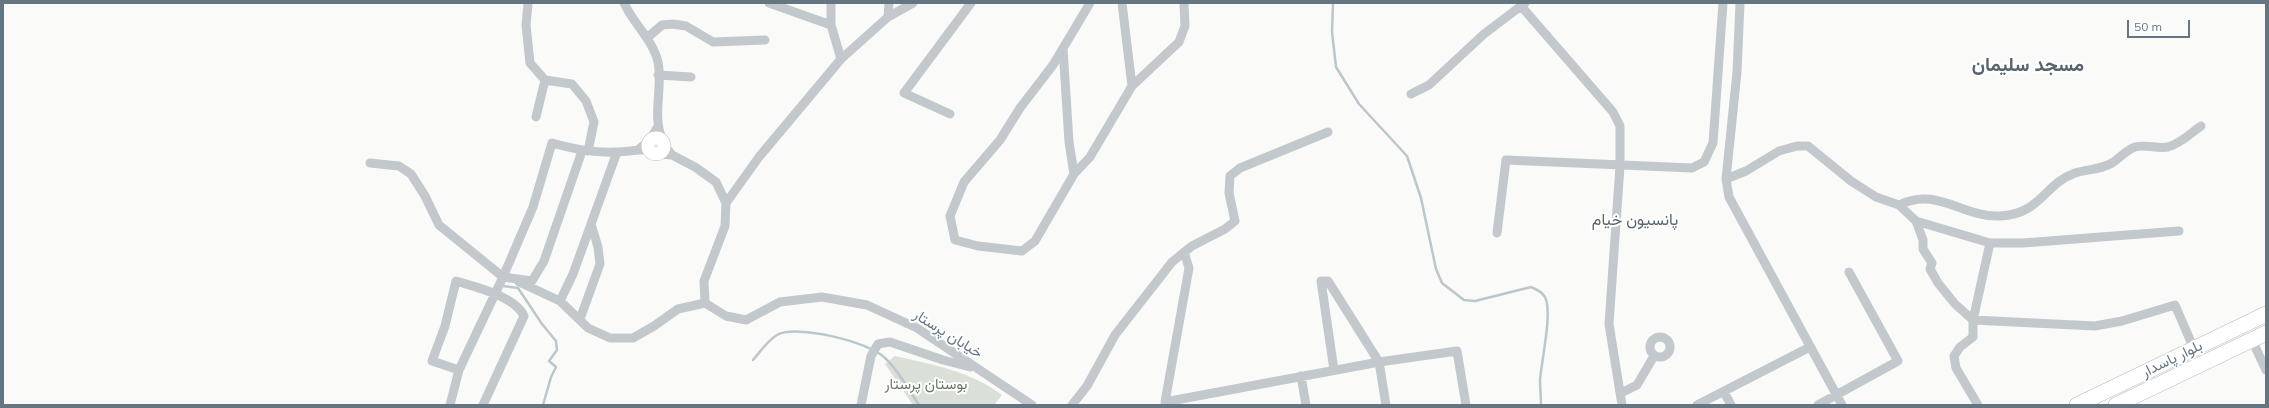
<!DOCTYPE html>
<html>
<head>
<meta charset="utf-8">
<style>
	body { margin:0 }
	#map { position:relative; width:2269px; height:408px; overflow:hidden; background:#fafaf8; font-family:Mulish,sans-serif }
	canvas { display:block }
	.frame { position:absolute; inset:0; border:4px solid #657683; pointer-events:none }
	.scale { position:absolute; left:2127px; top:20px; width:63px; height:18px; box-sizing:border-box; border:2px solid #657683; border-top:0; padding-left:5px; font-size:12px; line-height:14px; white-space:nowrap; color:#657683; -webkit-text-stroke:3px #fff; paint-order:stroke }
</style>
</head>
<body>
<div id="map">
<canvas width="2269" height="408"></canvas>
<div class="frame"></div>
<div class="scale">50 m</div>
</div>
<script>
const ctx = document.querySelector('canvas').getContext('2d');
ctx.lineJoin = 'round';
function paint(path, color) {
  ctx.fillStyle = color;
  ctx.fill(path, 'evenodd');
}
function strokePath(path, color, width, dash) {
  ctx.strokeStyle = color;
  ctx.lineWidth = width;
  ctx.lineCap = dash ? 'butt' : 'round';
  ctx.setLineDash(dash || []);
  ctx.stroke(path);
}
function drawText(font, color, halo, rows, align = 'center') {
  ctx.font = font + ' Mulish,Vazirmatn,sans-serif';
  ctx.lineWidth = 4;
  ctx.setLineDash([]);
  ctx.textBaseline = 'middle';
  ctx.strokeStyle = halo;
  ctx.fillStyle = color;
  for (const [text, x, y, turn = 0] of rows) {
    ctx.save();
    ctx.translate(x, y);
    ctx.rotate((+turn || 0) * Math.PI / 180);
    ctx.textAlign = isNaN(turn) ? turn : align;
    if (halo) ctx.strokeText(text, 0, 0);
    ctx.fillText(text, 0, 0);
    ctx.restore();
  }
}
const green = new Path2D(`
	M895 356C934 365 970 371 1002 395L994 405H913L885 364Z`);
const stream = new Path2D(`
	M1333 3 1332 32 1336 67 1359 104 1407 156 1421 198 1436 269 1442 283 1464 300 1475 301 1531 287C1536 289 1542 292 1545 297 1553 312 1541 363 1540 380 1540 388 1541 397 1541 405
	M503 286 518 288 542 324 556 341 557 350 549 361 556 367 551 377 543 405
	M753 360C760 352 768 340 777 335 796 324 870 342 885 358 899 371 908 389 919 405`);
const street = new Path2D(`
	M528 3 526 25 530 63 545 80 536 117
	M624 3C633 23 653 40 658 62 663 88 652 115 662 139
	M769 3 831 25 841 59
	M1122 3 1132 86
	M1740 3 1737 72 1726 179 1729 197 1842 405
	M1521 6 1613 112 1620 126V166L1609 324 1622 405
	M888 17 889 3
	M831 25V3
	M647 38 662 25 673 24 686 26 713 42 765 40
	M1063 48 1069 142 1074 174 1035 241 1022 251 978 246 955 240 950 216 964 182 1000 140 1020 108 1053 65 1090 3
	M658 75 691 77
	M545 80 572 84 586 101 594 122 588 151
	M1411 94 1429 85 1484 34 1525 3
	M950 114 904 93 971 3
	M665 146 672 155 695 167 716 182 726 203 725 226 704 281 705 303 726 316 746 320 780 302 822 297 867 305 917 328 1032 405
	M639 149 649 141 657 128
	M659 154 672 155
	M370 163 399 166 411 174 425 196 439 225 503 277 532 281 544 261 582 151
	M1074 174 1090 157 1132 86 1179 42 1185 26 1184 3
	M1726 179 1746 171 1779 151 1797 146H1808L1851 181 1876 197 1899 205C1937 186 1963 218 2000 216 2041 214 2044 184 2075 173 2087 169 2100 170 2112 163 2120 158 2126 150 2135 147 2145 144 2158 149 2168 147 2180 144 2191 133 2201 126
	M726 203 759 157 841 59 888 17 913 3
	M1899 205 1916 221 1990 243H2023L2179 231
	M1916 221 1923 240V249L1932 263 1930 269 1938 283 1955 304 1973 320 2095 326 2122 321 2175 305 2194 349
	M1497 233 1506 160 1692 168 1704 162 1713 143 1723 3
	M1184 252 1189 268 1165 402 1379 362 1457 351 1466 405
	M519 282 560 301 588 328 610 338H633L654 326 678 309 705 303
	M560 301 573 274 617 152
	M580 319 600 264 598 247 591 224
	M1650 347a10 10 0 1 1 20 0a10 10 0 1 1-20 0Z
	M2252 340 2266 370
	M459 370 432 361 445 326 456 281C475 287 515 296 524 316L483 405
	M1334 370 1321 281H1328L1379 362 1386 405
	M1301 376 1306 405
	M1724 392 1731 405
	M1621 393 1637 385 1654 356
	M450 405 459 370 503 277 533 207 552 143C574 149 593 153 616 152 628 152 638 149 650 150
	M861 405 871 356 878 344 890 342 943 360 970 367
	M1072 405 1087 386 1115 335 1172 262 1192 246 1225 229 1235 221 1229 193 1230 176 1240 168 1328 132
	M1697 405 1810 347
	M1818 405 1898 361 1849 272
	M1978 405 1956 368 1954 356 1960 347 1973 337V320L1990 243`);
const secondary = new Path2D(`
	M648 146a8 8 0 1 1 16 0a8 8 0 1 1-16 0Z`);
const primary = new Path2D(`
	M2077 405 2266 314
	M2116 405 2266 333`);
const streetNames = [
	["خیابان پرستار",948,334,32],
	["بلوار پاسدار",2172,359,-26]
];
const parkNames = [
	["بوستان پرستار",926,384]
];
const neighbourhoodNames = [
	["پانسیون خیام",1635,220]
];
const districtNames = [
	["مسجد سلیمان",2028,65]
];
paint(green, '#dadfd7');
strokePath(stream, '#bbc7cb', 2.5);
strokePath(secondary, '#b3babf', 14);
strokePath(primary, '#b5babe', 16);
strokePath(street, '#c3c8cc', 9);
strokePath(secondary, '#fff', 13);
strokePath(primary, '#fff', 15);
drawText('15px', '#657683', '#fff', streetNames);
drawText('15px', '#687a64', '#fff', parkNames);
drawText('16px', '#57646e', '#fff', neighbourhoodNames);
drawText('bold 19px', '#57646e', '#fff', districtNames);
</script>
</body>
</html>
